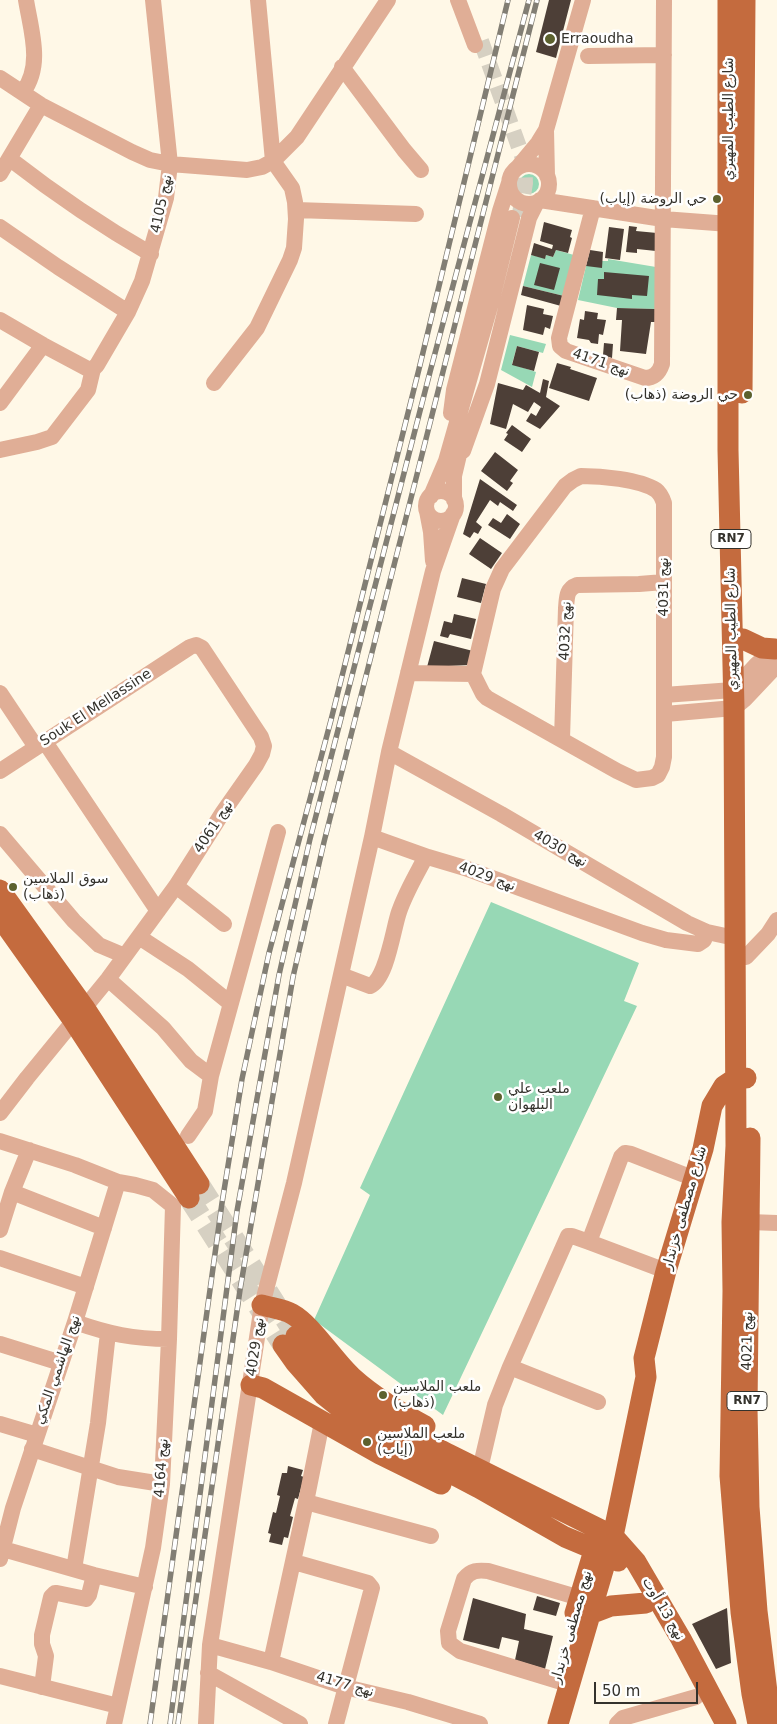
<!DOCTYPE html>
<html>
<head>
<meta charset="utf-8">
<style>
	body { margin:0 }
	#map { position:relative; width:777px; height:1724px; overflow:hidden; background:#fff8e7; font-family:"DejaVu Sans",sans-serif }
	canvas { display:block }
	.scale { position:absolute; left:594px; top:1682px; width:104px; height:22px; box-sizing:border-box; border:2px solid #34322c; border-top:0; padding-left:6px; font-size:15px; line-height:18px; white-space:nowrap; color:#34322c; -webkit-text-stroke:4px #fff; paint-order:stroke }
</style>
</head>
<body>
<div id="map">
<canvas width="777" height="1724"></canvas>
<div class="scale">50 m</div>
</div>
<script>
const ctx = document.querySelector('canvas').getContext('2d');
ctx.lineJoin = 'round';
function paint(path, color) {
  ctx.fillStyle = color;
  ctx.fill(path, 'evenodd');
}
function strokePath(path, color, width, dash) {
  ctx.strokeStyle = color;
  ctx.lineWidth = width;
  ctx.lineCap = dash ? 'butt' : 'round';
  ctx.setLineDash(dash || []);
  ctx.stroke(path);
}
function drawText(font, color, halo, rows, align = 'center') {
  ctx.font = font + ' "DejaVu Sans","Noto Sans Arabic",sans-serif';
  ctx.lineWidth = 5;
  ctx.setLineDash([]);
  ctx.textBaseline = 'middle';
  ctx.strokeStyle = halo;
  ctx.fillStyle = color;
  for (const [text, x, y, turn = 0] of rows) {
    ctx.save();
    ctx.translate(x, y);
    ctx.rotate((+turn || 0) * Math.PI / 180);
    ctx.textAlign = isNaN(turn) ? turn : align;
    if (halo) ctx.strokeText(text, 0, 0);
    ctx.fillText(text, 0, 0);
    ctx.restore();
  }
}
const green = new Path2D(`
	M519 184a10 10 0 1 1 20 0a10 10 0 1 1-20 0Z
	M556 250 574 255 564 296 523 286 531 255 545 258 546 255 553 257Z
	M608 259 656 267 657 309 617 308 578 300 586 266 602 261H608Z
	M510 335 546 344 543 353 517 346 512 364 536 372 532 387 501 370Z
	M491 902 639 963 624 1001 637 1006 443 1415 314 1320 370 1195 360 1188Z`);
const building = new Path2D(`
	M549 0H571L556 58 536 52Z
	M544 222 572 230 570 237 572 238 568 253 556 250 553 257 546 255 545 259 531 255 534 243 552 249 553 245 540 241Z
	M629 226 637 227 636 231 657 233 656 251 637 249V253L626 252Z
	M609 227 624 229 620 260 605 258Z
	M590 250 603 252 602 268 586 266Z
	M540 263 560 268 554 290 534 285Z
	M604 272 649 276 647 296 632 295V299L597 295 598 279H604Z
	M523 286 564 296 561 306 521 295Z
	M527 305 544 309 543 314 553 316 550 329 545 327 543 335 523 330Z
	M617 308 655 309 656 322H651L646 354 620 351 622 320H616Z
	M585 311 598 313 597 319 606 320 603 335 599 334 598 344 591 343 589 340 577 338 580 319 584 320Z
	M604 343 613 344 612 358 603 355Z
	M517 346 539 352 534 371 512 365Z
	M557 363 571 367 570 369 597 378 589 401 549 388Z
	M543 379 549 381 546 397 560 406 540 429 526 421 531 413 536 416 541 407 534 402 528 412 513 404 506 429 490 424 498 383 523 390 526 385 540 393Z
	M512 425 531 439 522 452 504 440 508 434 506 433Z
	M495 452 518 470 510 481 513 483 507 491 481 471Z
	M480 479 517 505 513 511 500 502 498 506 490 500 476 522 482 527 478 534 474 532 470 538 463 534Z
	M507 514 520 524 510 539 488 525 493 518 501 523Z
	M480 538 502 553 491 569 469 554Z
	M462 578 486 584 481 603 457 597Z
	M454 614 476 619 471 639 450 634 448 638 440 636 444 621 452 623Z
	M434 641 473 651 470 665 427 667Z
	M288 1466 303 1470 301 1476 304 1477 298 1499 295 1498 290 1516 293 1517 288 1538 284 1537 282 1545 269 1542 271 1534 268 1533 273 1512 276 1513 280 1496 277 1495 282 1473H287Z
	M537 1596 560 1603 556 1616 533 1610Z
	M473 1598 526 1614 524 1629 553 1636 545 1669 515 1660 519 1641 502 1637 499 1649 463 1640Z
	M727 1608 731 1663 716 1669 692 1624Z`);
const minorTunnel = new Path2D(`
	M481 41 524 161 525 183 519 220`);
const majorTunnel = new Path2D(`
	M199 1184 296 1336
	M189 1198 283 1345`);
const minor = new Path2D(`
	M458 0 475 45
	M588 56 664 55
	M342 67 404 150 421 170
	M0 78 41 105 132 152 150 160 170 164 247 170 262 167 273 161 297 137 388 0
	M23 92C43 65 31 31 26 0
	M10 159C55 194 102 226 151 254
	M509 184a20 20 0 1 1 40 0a20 20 0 1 1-40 0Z
	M518 167 538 143 546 130
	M0 174 41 105
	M547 176 546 130 583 0
	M540 200 663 219 729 224
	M593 208 559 338 560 346 566 351 645 378C654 378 659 373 662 364L664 0
	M296 210 416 214
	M0 227 58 267 128 312
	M0 320 43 345 88 369H93L97 365 128 312 142 281 166 198 170 164 153 0
	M214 383 257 328 290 260 294 248 296 219 295 202 292 188 273 161 258 0
	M0 403 43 345
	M451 413 454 390 500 211 509 183
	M0 450 37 442 52 437 88 390 93 369
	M463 451 487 384 529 218 537 202
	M581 476C600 476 639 479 656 490 660 493 662 497 664 503V757L662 767 658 775 652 778 636 780 617 771 487 698 483 694 473 674 493 589 502 569 565 486 573 480Z
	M426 506a15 15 0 1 1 30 0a15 15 0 1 1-30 0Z
	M431 496 446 461 491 303 512 218
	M454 500V476L463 438
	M427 511 431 532 433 561
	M408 673 473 674
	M0 693 36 747
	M664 695 733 690 757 664 777 648
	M665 714 734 708 745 699 777 665
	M562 739 566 608C567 598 566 589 577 585L639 584 664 582
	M45 742 158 911
	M389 752 501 814 687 923 707 932 735 938
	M0 771 190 647 196 645 202 648 261 737 264 746 262 754 256 765 223 812 176 886 108 979 27 1078 0 1113
	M0 834 74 921 99 945 125 956
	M372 837 428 857
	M176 886 224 924
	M139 937 188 969 230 1003
	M746 957 768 934 777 920
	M341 975 370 986C387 979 393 929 399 912 405 894 415 877 424 860L428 857 465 868 642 933 666 940 698 944 704 940 707 932
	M108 979 163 1028 191 1061 211 1076
	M188 1136 205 1111 211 1076 278 832
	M0 1141 75 1165 118 1182 135 1185 153 1190 173 1206 169 1339 162 1484 153 1548 114 1724
	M12 1192 104 1228
	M749 1222 777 1223
	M0 1230 12 1192 29 1150
	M589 1242 621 1157 625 1153 631 1154 695 1179
	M0 1258 86 1287
	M75 1322C109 1334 133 1339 169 1339
	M0 1344 61 1363
	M510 1367 598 1402
	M0 1424 37 1435
	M32 1449 118 1477 162 1484
	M480 1469 495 1405 510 1367 568 1236H572L589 1242 666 1271
	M306 1502 322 1422
	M3 1549 94 1575 145 1587
	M0 1559 13 1508 75 1322 118 1182
	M294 1562 368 1583 372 1588 336 1724
	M74 1569 98 1423 108 1333
	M210 1645 271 1662 345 1687 408 1702 480 1724
	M271 1662 306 1502 431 1536
	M208 1673 300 1724
	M0 1676 118 1706
	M568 1684 460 1651 449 1643 448 1631 464 1579C471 1570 478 1570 488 1571L580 1598
	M42 1687 46 1656 42 1644V1635L51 1597 55 1593H57L86 1599 89 1595 94 1575
	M206 1724 210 1645 262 1305 294 1183 372 837 389 752 433 571 453 514
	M617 1724 623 1718 696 1697`);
const major = new Path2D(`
	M728 0V450L734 708 736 1146 732 1222 733 1291 730 1476 741 1612 752 1694 758 1724
	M742 393 745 0
	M743 639 762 648 775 649
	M0 890 84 1007 199 1184
	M0 917 73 1020 189 1198
	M750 1138 747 1408 749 1507 757 1611 767 1692 773 1724
	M262 1305C272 1308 283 1309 292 1314 312 1325 334 1361 352 1377 374 1397 400 1412 425 1426
	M296 1336 321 1369 338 1388 371 1413 448 1454 613 1536 636 1562 681 1639 726 1724
	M283 1345 295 1362 324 1395 359 1423 384 1438 479 1488 565 1537 608 1555 618 1561
	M251 1385 263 1388 380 1454 441 1484
	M575 1613 596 1544
	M590 1614 611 1606 646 1603
	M558 1724 613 1536 646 1377 644 1358 666 1271 703 1149 712 1106 724 1086 736 1078H746`);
const rail = new Path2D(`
	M150 1724 222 1203 242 1079 269 953 331 720 419 369 508 0
	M170 1724 237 1211 279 975 310 839 430 372 529 0
	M178 1724 240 1290 293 977 324 842 537 0`);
const markers = [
	[550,39,6,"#5c612e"],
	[717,199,5,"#5c612e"],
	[748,395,5,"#5c612e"],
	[13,887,5,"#5c612e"],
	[498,1097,5,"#5c612e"],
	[383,1395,5,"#5c612e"],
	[367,1442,5,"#5c612e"]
];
const shields = [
	[731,539,40],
	[747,1401,40]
];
const shieldNames = [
	["RN7",731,539],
	["RN7",747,1401]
];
const poiNames = [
	["Erraoudha",561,39],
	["حي الروضة (إياب)",707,199,"right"],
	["حي الروضة (ذهاب)",738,395,"right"],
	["سوق الملاسين",23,879],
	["(ذهاب)",23,895],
	["ملعب علي",508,1089],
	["البلهوان",508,1105],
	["ملعب الملاسين",393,1387],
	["(ذهاب)",393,1403],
	["ملعب الملاسين",377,1434],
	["(إياب)",377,1450]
];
const streetNames = [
	["شارع الطيب المهيري",729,119,-90],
	["نهج 4105",162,204,-78],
	["نهج 4171",601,363,19],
	["نهج 4031",664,587,-90],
	["شارع الطيب المهيري",732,629,-91],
	["نهج 4032",566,631,-88],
	["Souk El Mellassine",96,708,-33],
	["نهج 4061",214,827,-57],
	["نهج 4030",560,849,30],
	["نهج 4029",487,877,20],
	["شارع مصطفى خزندار",685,1208,-74],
	["نهج 4021",748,1341,-89],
	["نهج 4029",256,1347,-82],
	["نهج الهاشمي المكي",58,1370,-71],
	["نهج 4164",162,1468,-86],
	["نهج 13 أوت",663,1609,60],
	["نهج مصطفى خزندار",572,1627,-74],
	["نهج 4177",345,1685,16]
];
paint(green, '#97d8b5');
paint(building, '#4d3f37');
strokePath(minorTunnel, '#d6d0c2', 16, [16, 8]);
strokePath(majorTunnel, '#d6d0c2', 21, [21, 11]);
strokePath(minor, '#e0ae96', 16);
strokePath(major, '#c46b3e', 21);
strokePath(rail, '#827e74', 5.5);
strokePath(rail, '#fff', 4, [11]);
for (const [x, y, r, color] of markers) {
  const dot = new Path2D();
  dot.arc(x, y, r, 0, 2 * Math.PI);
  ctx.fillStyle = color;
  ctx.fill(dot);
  strokePath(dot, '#fff', 2);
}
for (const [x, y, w] of shields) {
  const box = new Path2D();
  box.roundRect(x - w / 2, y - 9.5, w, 19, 4);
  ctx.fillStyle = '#fff';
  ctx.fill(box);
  strokePath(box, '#34322c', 1);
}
drawText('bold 12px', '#34322c', null, shieldNames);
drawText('14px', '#34322c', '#fff', poiNames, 'left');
drawText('14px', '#34322c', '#fff', streetNames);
</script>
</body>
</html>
